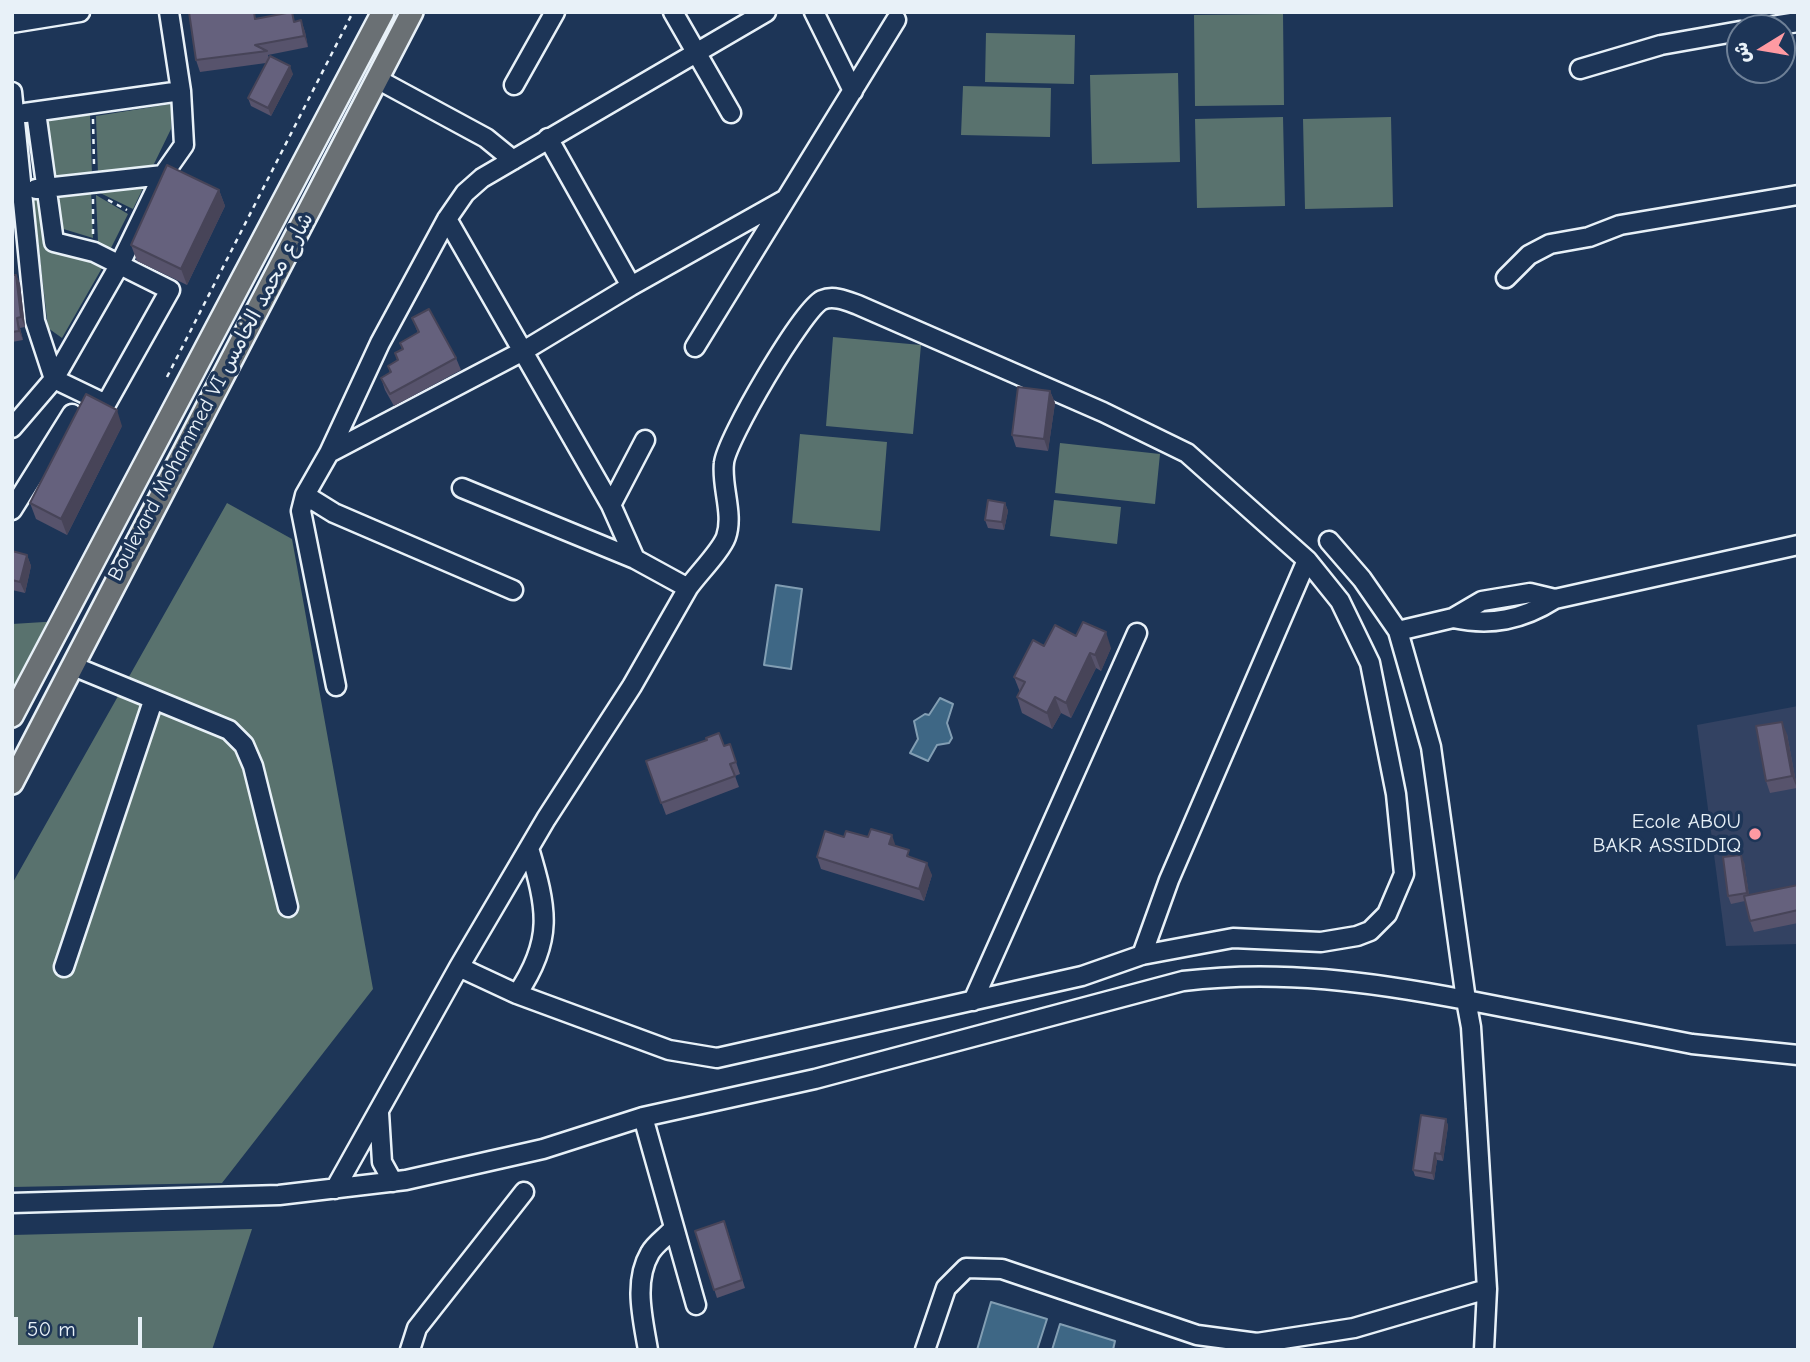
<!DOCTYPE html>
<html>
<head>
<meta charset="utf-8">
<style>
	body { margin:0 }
	#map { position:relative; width:1810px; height:1362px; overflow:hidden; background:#1d3557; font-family:"Comic Neue","Playpen Sans Arabic",sans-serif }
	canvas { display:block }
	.frame { position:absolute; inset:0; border:14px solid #e8f1f8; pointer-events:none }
	.north { position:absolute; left:1726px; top:14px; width:70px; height:70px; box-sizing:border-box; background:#1d3557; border:2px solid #6e8097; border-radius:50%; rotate:259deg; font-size:19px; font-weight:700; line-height:28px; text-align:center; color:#e8f1f8 }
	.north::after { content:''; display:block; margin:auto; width:24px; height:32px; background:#ff9aa2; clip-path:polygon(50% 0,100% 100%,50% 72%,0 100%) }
	.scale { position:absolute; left:14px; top:1317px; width:128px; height:32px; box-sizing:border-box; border:4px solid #e8f1f8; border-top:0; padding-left:9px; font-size:21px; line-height:24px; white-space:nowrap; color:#e8f1f8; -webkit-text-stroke:5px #1d3557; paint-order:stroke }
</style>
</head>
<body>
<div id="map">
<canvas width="1810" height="1362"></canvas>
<div class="frame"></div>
<div class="north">ش</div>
<div class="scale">50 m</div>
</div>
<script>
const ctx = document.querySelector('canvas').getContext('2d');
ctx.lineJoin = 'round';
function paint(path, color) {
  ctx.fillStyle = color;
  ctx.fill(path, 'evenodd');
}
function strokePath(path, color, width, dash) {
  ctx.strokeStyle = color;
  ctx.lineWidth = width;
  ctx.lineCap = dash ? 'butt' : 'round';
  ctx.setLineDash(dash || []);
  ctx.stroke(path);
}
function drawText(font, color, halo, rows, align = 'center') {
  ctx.font = font + ' "Comic Neue","Playpen Sans Arabic",sans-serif';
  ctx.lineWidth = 7;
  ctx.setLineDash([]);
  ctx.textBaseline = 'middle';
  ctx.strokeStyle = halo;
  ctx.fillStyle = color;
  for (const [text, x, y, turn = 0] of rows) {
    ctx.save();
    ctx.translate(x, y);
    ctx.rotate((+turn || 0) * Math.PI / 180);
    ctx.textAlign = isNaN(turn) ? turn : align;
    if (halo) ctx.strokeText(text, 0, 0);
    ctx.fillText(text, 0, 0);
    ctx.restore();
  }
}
const built = new Path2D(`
	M1798 706V944L1726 946 1697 725Z`);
const green = new Path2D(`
	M1283 14 1284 105 1195 106 1194 15Z
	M986 33 1075 35 1074 84 985 82Z
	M1178 73 1180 162 1092 164 1090 75Z
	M963 86 1051 88 1050 137 961 135Z
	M171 104V129L152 168 98 174 96 116Z
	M90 115 92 175 51 180 44 121Z
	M1283 117 1285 206 1197 208 1195 119Z
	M1391 117 1393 207 1305 209 1303 119Z
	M145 184 133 209 96 191Z
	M91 190 93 238 57 227 54 194Z
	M96 195 128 214 110 250 98 242Z
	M43 196 49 247 106 261 62 338 48 328 33 197Z
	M833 337 921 345 913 434 826 426Z
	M800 434 887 442 880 531 792 523Z
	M1060 443 1160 454 1155 504 1055 493Z
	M1054 500 1121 507 1117 544 1050 536Z
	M227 503 292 539 373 989 222 1183 12 1187V884Z
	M60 621 12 692V624Z
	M252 1229 212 1350H12V1235Z`);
const water = new Path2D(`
	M776 585 802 589 791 669 764 665Z
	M940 698 953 704 947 723 952 738 949 743 937 745 928 761 910 753 918 739 914 721 925 714 929 715Z
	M991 1302 1047 1319 1037 1350H977Z
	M1060 1324 1115 1341 1113 1350H1052Z`);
const path = new Path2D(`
	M93 119 94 165
	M93 199V235
	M108 200 127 210
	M167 377 353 12`);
const minor = new Path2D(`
	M673 12 731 113
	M814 12 853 91
	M12 23 80 12
	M1760 28 1798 22
	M1580 69 1661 45 1740 31
	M377 79 486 138 513 160
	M514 85 555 12
	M12 92 35 321 54 379 106 404 170 290 94 252 54 242 36 112
	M25 113 181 91
	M548 138 631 286
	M36 189 163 175
	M447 219 611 505 635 559
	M1506 278 1529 255 1550 244 1589 237 1620 225 1798 195
	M695 347 896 20
	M12 428 54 379 120 264 163 175 184 145 181 91 169 12
	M329 453 525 350 631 286 784 200
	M305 495 334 513 513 590
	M611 505 645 440
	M12 510 72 414
	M1453 618C1491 626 1522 620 1555 599L1798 545
	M1398 631 1453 618 1482 601 1530 593 1555 599
	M73 666 229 730 244 745 253 766 288 907
	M336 686 301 511 305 495 329 453 380 343 447 219 465 193 482 178 766 12
	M1142 955 1169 880 1307 560
	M64 967 153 701
	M459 967 517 994C554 940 547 908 529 848
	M517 994 669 1050 717 1058 1082 976 1142 955 1233 938 1321 942 1357 936 1370 931 1387 914 1404 874 1396 794 1370 663 1340 601 1307 560 1187 453 1103 412 858 305C847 301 834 295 822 300 802 310 726 440 724 463 721 486 734 514 726 537 721 551 697 575 688 588
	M973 1001 1137 633
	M379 1113 382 1162 393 1182
	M643 1117 696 1305
	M335 1189 459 967 546 819 632 686 688 588 635 559 462 488
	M12 1203 279 1195 406 1180 543 1149 643 1117 815 1079 1183 981C1279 969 1372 982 1466 1000L1431 747 1398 631 1362 579 1329 541
	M410 1350 417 1328 524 1192
	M648 1350C643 1319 633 1282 650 1253 655 1244 666 1237 673 1229
	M925 1350 946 1288 966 1268 1002 1269 1197 1335 1257 1343 1354 1328 1487 1289
	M1484 1350 1487 1289 1471 1027 1466 1000 1692 1044 1798 1055`);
const major = new Path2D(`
	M12 716 383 12
	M12 783 412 12`);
const wall = new Path2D(`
	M257 19 296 22 301 20 305 32 308 47 268 55 269 58 293 74 271 116 251 106 248 98 266 63 200 72 196 60Z
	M219 190 225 206 187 285 137 261 131 245Z
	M12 275H16L20 284 25 327 20 328 23 340 12 342Z
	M412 318 456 358 461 370 394 406 385 390 381 378 390 373 388 366 397 360 395 353 402 349 400 343 418 333Z
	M1050 391 1055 403 1048 451 1016 447 1012 435Z
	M122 426 67 535 36 519 30 503Z
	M1005 503 1008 511 1004 530 988 528 985 520Z
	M12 551 27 555 31 566 25 593 12 590Z
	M1076 636 1111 648 1101 671 1096 668 1071 718 1061 713 1052 729 1022 713 1017 697 1020 692 1014 677 1044 646Z
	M1787 734 1797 788 1770 793 1766 781Z
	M724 746 736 762 740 774 735 776 739 787 666 815 646 762Z
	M844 837 895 845 912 858 932 875 924 901 821 869 817 857Z
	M1744 862 1749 895 1798 885V923L1754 932 1750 921 1745 901 1731 904 1728 896Z
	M1446 1119 1448 1126 1443 1161 1437 1160 1434 1180 1415 1176 1413 1170Z
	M727 1229 745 1288 717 1298 695 1231Z`);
const shadedWall = new Path2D(`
	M301 20 305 32 308 47 304 36Z
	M290 66 293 74 271 116 268 108Z
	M219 190 225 206 187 285 181 269Z
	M16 275 20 284 25 327 21 317Z
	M17 318 20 328 23 340 19 331Z
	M1050 391 1055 403 1048 451 1044 439Z
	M117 410 122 426 67 535 61 519Z
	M1005 503 1008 511 1004 530 1002 522Z
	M27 555 31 566 25 593 20 582Z
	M1106 632 1111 648 1101 671 1095 655Z
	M1090 653 1096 668 1071 718 1066 703Z
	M1055 697 1061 713 1052 729 1047 713Z
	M1782 722 1787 734 1797 788 1792 776Z
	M892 835 896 847 889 844Z
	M1741 855 1744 862 1750 901 1747 893Z
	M927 863 932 875 924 901 919 889Z
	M1446 1119 1448 1126 1443 1161 1441 1154Z
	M1435 1153 1437 1160 1434 1180 1432 1173Z`);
const building = new Path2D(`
	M189 12H254L255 19 292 12 294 22 301 20 304 36 255 45 267 51 196 60Z
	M270 56 290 66 268 108 248 98Z
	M167 165 219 190 181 269 131 245Z
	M12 275H16L21 317 17 318 19 331 12 332Z
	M429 309 456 358 390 394 381 378 391 372 388 366 398 360 395 353 403 349 400 343 419 332 412 318Z
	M1018 387 1050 391 1044 439 1012 435Z
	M86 394 117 410 61 519 30 503Z
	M988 500 1005 503 1002 522 985 520Z
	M12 551 27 555 20 582 12 580Z
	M1083 622 1106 632 1095 655 1090 653 1066 703 1055 697 1047 713 1017 697 1025 682 1014 677 1033 640 1044 646 1055 625 1076 636Z
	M1782 722 1792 776 1766 781 1756 726Z
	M719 733 724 746 730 744 736 762 730 764 735 776 661 803 646 761 707 740 706 738Z
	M871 829 892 835 889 844 909 850 907 856 927 863 919 889 817 857 825 831 844 837 846 831 868 837Z
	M1741 855 1747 893 1728 896 1723 857Z
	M1798 885V910L1750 921 1744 896Z
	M1421 1115 1446 1119 1441 1154 1435 1153 1432 1173 1413 1170Z
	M724 1221 742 1280 714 1290 695 1231Z`);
const markers = [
	[1755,834,7,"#ff9aa2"]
];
const streetNames = [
	["Boulevard Mohammed VI شارع محمد الخامس",211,397,-62]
];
const poiNames = [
	["Ecole ABOU",1741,822],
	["BAKR ASSIDDIQ",1741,846]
];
paint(built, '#334262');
paint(green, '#59726e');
paint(water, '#3e6785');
strokePath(water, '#829eb3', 2);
strokePath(minor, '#e8f1f8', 23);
strokePath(major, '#e8f1f8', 26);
strokePath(path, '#e8f1f8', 2.5, [5, 5]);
strokePath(minor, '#1d3557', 18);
strokePath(major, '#6a7074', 21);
paint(wall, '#57536c');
paint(shadedWall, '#474458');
paint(building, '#65617d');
strokePath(building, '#474458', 2);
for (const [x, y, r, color] of markers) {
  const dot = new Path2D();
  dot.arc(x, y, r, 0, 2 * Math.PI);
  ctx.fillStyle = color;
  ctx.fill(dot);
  strokePath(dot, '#1d3557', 2.5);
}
drawText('21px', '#e8f1f8', '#1d3557', streetNames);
drawText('21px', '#e8f1f8', '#1d3557', poiNames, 'right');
</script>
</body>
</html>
